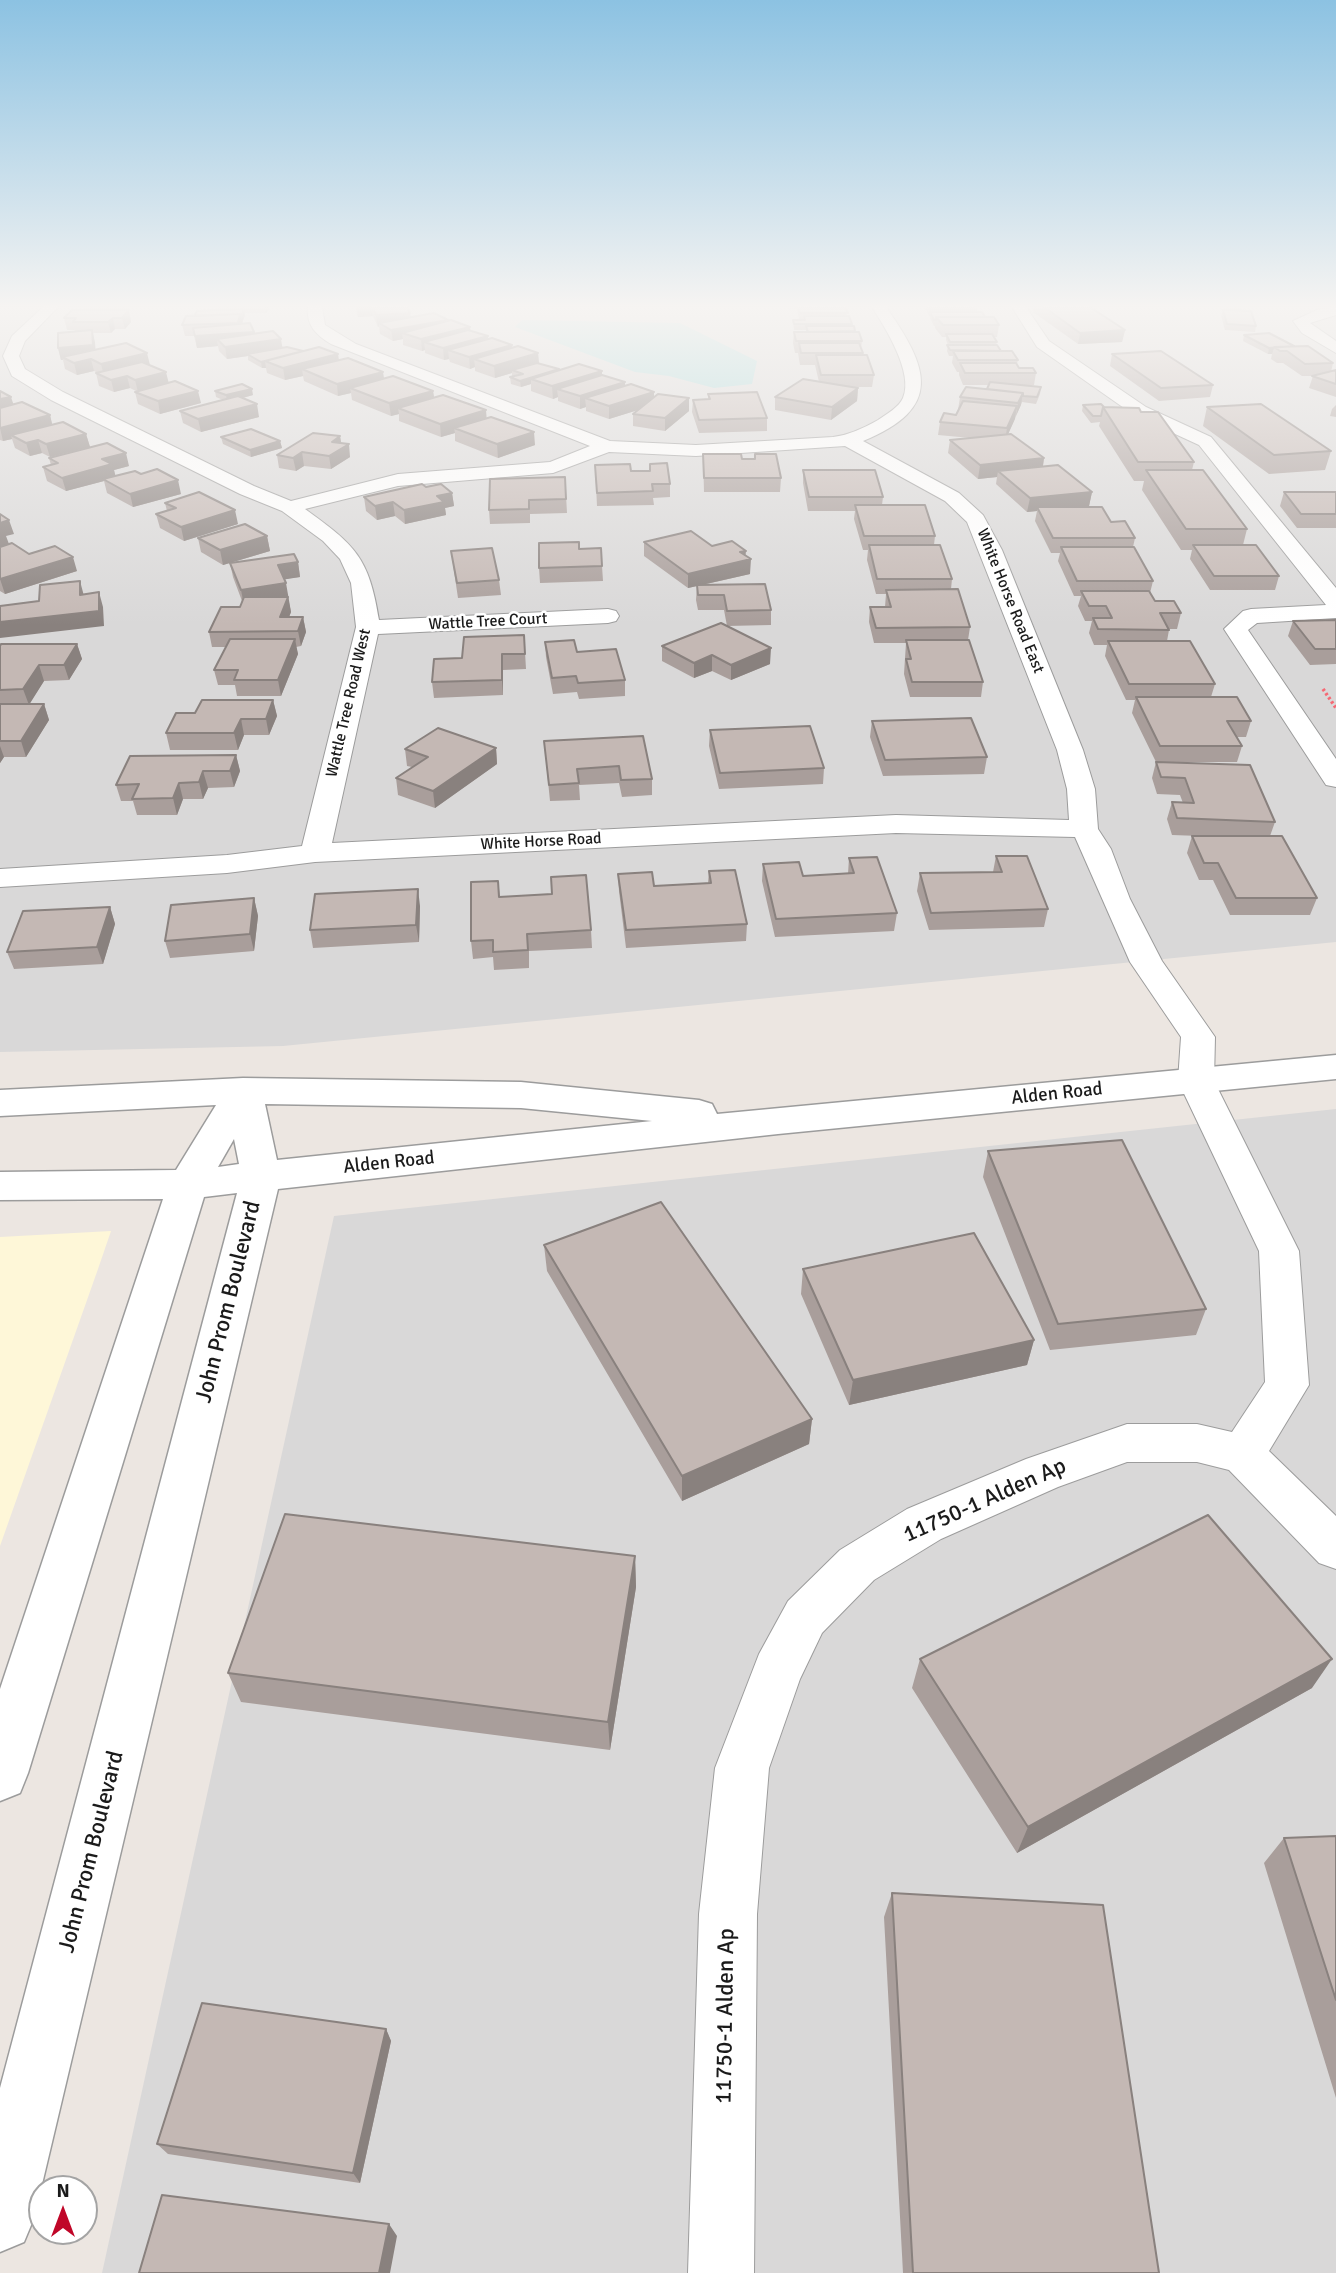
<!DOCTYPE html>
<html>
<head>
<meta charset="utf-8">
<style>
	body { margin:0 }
	#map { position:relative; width:1336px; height:2273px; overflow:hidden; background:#ece6e1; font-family:Signika,sans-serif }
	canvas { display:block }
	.north { position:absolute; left:28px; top:2175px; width:70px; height:70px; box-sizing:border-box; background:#fff; border:2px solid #a4a4a4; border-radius:50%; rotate:0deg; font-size:19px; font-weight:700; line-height:28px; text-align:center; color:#1b1b1b }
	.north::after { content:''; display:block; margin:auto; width:24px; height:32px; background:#c00628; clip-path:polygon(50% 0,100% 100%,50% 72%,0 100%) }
</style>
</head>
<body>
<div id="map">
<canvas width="1336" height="2273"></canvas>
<div class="north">N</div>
</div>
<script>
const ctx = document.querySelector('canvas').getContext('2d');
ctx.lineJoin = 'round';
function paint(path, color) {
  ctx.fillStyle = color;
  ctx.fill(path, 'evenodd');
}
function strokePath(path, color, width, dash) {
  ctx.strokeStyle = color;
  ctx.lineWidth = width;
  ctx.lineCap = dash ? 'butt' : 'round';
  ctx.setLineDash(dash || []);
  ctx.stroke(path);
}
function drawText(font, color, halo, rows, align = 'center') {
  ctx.font = font + ' Signika,sans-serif';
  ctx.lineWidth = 5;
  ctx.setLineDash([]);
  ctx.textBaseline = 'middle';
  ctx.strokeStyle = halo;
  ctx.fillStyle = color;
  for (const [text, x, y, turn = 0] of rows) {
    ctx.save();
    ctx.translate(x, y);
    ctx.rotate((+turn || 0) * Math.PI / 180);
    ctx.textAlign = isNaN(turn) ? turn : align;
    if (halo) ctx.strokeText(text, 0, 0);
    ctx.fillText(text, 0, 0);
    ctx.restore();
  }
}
const residential = new Path2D(`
	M0 307H1336V942L283 1046 0 1052Z
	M1336 1109V2273H102L334 1216Z`);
const education = new Path2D(`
	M111 1231 98 1269 0 1546V1237Z`);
const water = new Path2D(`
	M522 320 680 323 757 361 752 384 714 388 669 376 635 372 515 327Z`);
const path = new Path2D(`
	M1323 689 1336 708`);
const minor = new Path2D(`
	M43 307H58L25 341 19 356 25 369 63 392 254 486 291 501 398 474 550 462 590 446 331 344C316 335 306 325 308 307H322L325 325 356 344 610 441 696 445 833 437C849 435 864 428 878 420 887 414 899 407 903 398 914 373 885 327 872 307H886C929 368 944 408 863 441L959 493 983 515 1002 550 1083 750 1095 789 1098 829 1111 849 1130 899 1162 961 1215 1037 1214 1081 1299 1251 1309 1385 1269 1451 1336 1516V1569L1319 1563 1229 1470 1197 1462H1127L1058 1487 941 1539 874 1580 822 1633 800 1679 769 1768 757 1914 754 2273H688L699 1914 715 1768 759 1654 788 1601 840 1550 907 1509 1026 1459 1127 1424H1197L1232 1432 1265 1382 1259 1251 1178 1081 1181 1037 1130 962 1075 837 896 833 315 862 227 873 0 887V869L227 855 302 846 356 627 351 583 340 559 323 541 282 511 240 494 51 400 12 376 3 356 12 336ZM845 446 945 501 967 522 1057 750 1067 789 1069 820 896 815 332 843 378 634 608 623 616 621 619 616 616 611 608 609 379 620C369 557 355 545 305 509L398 486 553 473 609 452 696 456Z
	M1012 307H1026L1049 341 1146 407 1211 437 1336 588V618L1257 623 1248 630 1336 759V787L1326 785 1224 629 1243 611 1251 609 1326 605 1199 445 1134 415 1037 347Z
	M1336 307V315L1310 323 1336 341V353L1302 333 1293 321 1317 310Z`);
const tertiary = new Path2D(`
	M1336 1055V1079L778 1134 278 1189 34 2218 24 2242 0 2252V2088L237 1193 204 1197 28 1773 20 1793 0 1801V1689L163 1199 0 1200V1172L176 1170 216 1105 0 1116V1090L243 1078 521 1082 699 1100 712 1104 717 1114ZM265 1104 521 1108 652 1121 277 1160ZM234 1139 239 1164 218 1167Z`);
const wall = new Path2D(`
	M85 307H128L124 310 131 322 125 329H115L111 333H93L95 350 150 365 169 383 201 403 160 414 138 404 135 392 136 391 130 388 114 392 99 386 96 373H98L94 371 77 375 65 369 63 360H61L58 348 75 331V330H67L64 318 86 310Z
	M218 307H270L266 313H245V315L242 324 254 334 283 347 303 351 338 354 339 360 384 379 433 391 434 398 486 410V418L535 445 498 458 455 441V433L441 437 399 421V414L391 416 352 400 351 393 338 396 304 381 303 376 285 380 267 373 266 368H262L248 360V356L227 359 219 351 218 346 197 348 194 336H185L182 325 194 316 219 310Z
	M355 307H407L411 317 448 320V321L470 327V331L488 336V339L512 348 538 353 539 363 559 371H602V375L625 382V386L654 397 689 398V411L665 431 633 426V414L638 410 609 419 586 411V407L580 409 558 401V397L553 399 531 391V384L521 387 511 384 510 377H513L512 376V373L495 378 475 371V367L470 369 450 362 449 359 444 360 425 353V350L422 351 403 345V339L393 341 380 334 379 326 378 327 373 316 358 317Z
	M790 307H845L847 316 852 324 851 326 862 341 861 348 862 355 874 375 872 387H853L858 388 857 401 831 420 775 410V397L819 382 815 365H800L798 353H795L793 343 794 332H806V330H794L793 320 804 319H799L797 309H790Z
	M925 307 976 310 975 312 999 325 997 337H994L997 342 996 345 1001 351 1018 360 1017 364 1019 368 1036 373 1034 385H1021L1041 387 1040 394 1036 404 1022 402 1008 434 1044 458 1043 466 1092 492 1089 506 1082 507 1111 522 1135 538 1133 547 1153 581 1150 593 1155 601 1181 613 1177 629H1169V630L1167 641 1215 684 1211 697 1251 721 1246 737H1237L1242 746 1237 762H1172L1275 822 1270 836 1317 898 1310 915H1230L1213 880H1199L1187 853 1192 836H1200L1172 835 1167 819 1172 802 1183 803 1180 795 1157 794 1152 778 1156 762 1132 713 1135 700H1126L1105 656 1107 645H1094L1089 633 1092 621H1085L1078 606 1081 596H1074L1058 561 1060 553H1051L1035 521 1037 511 1027 512 996 484 997 477 978 479 948 453 950 440 971 438 938 435 940 422 956 415 958 410 960 397 987 389 989 385H963L959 375V372H957L952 363 953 356H949L947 351 948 345 946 340V337H942L935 328V326H934L930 318V316H929Z
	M1034 307H1090L1125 330 1122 342 1078 344 1033 312Z
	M1215 307H1243L1240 310Z
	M1223 310 1256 326 1255 332 1225 330 1221 316Z
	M1244 335 1294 346 1333 363 1331 372 1336 370V397L1309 388 1313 376H1302L1283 363H1277L1271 359 1272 354H1268L1243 341Z
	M1112 354 1213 385 1210 397 1159 401 1110 366Z
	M0 391 14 404 50 415 52 424 86 434 90 447 50 457 42 453 30 456 15 448 12 439 3 441 0 440Z
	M215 391 253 395 243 398 259 417 201 432 183 423 180 411 223 400 216 397Z
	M708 394 767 418V431L699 433 692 412 693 400 708 399Z
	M1083 405 1141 412 1194 462 1192 470 1247 529 1243 545 1279 576 1275 590H1210L1190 559 1192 550H1181L1142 490 1144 481H1134L1099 426 1100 422 1091 423 1082 411Z
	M1336 405V417L1330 416 1332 409Z
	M1207 407 1331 451 1325 470 1269 474 1203 426Z
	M340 436 341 443 350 457 331 469 304 466 296 471 279 468 277 455Z
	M221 437 280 441 282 448 251 457 223 444Z
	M703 454 742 459H754L755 454 781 478 780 492H704Z
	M49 458 129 466 114 470 115 476 181 494 133 507 107 493 104 481 66 491 47 481 43 467 51 465Z
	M650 464 670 484V497L653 498 654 505 597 506 595 465 631 471H650Z
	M803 470 883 497 882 505 935 536 934 545 952 579 951 589 970 627 968 640 983 682 981 697H910L904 674 906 643H874L869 622 870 607H885L886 594H876L867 560 868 550H863L854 519 855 511H808L803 483Z
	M565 477 567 513 530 514V523L490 524 489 510Z
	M426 487 452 493 454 506 445 508 446 515 405 524 395 516 377 520 366 511 364 497Z
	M1284 492H1336V528H1297L1280 506Z
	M165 503 238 524 184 541 160 528 156 514 167 511Z
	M267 536 270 551 223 565 201 552 198 538Z
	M644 542 712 546 745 556 750 574 702 585 771 610V625L727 626 724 610H698L696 600 697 586 688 588 644 556Z
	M0 547 29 554 77 571 5 594 0 591Z
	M579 549 602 566 603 581 540 583 539 568Z
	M451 551 499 580 501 595 458 598Z
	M298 562 300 577 284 579 291 612 289 617H303L306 632 301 646 296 647 298 654 281 696H237L235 685H218L214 670 226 647H212L209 632 240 607 242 601 233 577 230 563Z
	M1336 620V664L1310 665 1288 636 1293 621Z
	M524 635 526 669 503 670V695L434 698 432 682 462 658Z
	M545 642 577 652 625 680V696L579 699 577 692 553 694 546 657Z
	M77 644 82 659 69 680 44 681 29 704H44L49 720 26 757H4L0 763V646Z
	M662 646 770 664 731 680 712 671 694 678 662 661Z
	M273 700 277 716 269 735H244L238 750H170L166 733 195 713Z
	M872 721 987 757 984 774 883 776 870 737Z
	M710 730 824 768 823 784 719 789 709 746Z
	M643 736 652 779V795L622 797 619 783 579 785 580 800 550 801 544 741Z
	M496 748 497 764 435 808 398 795 396 778 412 767 407 766 405 749Z
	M236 755 240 771 234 787 208 788 203 799H183L177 815H137L133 801H121L116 785Z
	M996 856 1048 909 1044 927 929 930 917 891 920 873 993 872Z
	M849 858 897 913 894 931 775 937 762 881 763 864 803 876 848 874Z
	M709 871 747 924 746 941 626 948 619 891 618 874 654 886 708 883Z
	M498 881 500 897 591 930 592 948 529 951V968L494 970 493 957 473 959 471 941Z
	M254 898 258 916 254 951 170 958 165 941Z
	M420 906 419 942 313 948 310 930Z
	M110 907 115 924 103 964 14 969 7 952Z
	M988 1151 1206 1309 1196 1335 1050 1350 983 1177Z
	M544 1245 812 1419 809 1444 682 1501 547 1271Z
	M803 1269 1034 1340 1027 1365 849 1405 801 1294Z
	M635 1556 636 1587 610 1750 241 1702 228 1673Z
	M920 1659 1312 1688 1017 1853 912 1688Z
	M1336 1836V2098L1264 1863 1284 1838Z
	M892 1893 1159 2273H903L884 1917Z
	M386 2029 391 2041 360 2183 168 2154 157 2144Z`);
const shadedWall = new Path2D(`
	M265 307H270L266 313Z
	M357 307H372L373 316 358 317Z
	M244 309 245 315 242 323 243 326 254 332 256 343 281 339 283 351 247 354 248 356 227 359 225 347 217 339 218 346 197 348 195 336 240 333 238 323 240 314Z
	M129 310 131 322 125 329 122 318Z
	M410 313 411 324 379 323V326L378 327 376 315Z
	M113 318 115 329 111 333 108 322Z
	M448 320 449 331 402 333 403 339 393 341 391 330Z
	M470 327 471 338 424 342 425 350 422 351 421 339Z
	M92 330 95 342 96 357H62L63 360H61L58 348Z
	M1125 330 1122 342 1078 344 1080 333Z
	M488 336V348L448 350 449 359 444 360 443 348Z
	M512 345 513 356 474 359 475 367 470 369 469 357Z
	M1269 348H1274L1272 354H1268Z
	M147 353 150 365 104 376 101 364Z
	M538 353 539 365 512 370V373L495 378 494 366Z
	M338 354 339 366 302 369 303 376 285 380 283 368Z
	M91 359 94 371 77 375 74 363Z
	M265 361 266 368H262L261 362Z
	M559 369V376L531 379V384L521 387 520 381Z
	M602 371V383L557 389 558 397 553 399 552 386Z
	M166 372 169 384 138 392 135 380Z
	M383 372 385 384 350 388 351 393 338 396 337 384Z
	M127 376 130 388 114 392 111 380Z
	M625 382V395L585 398 586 407 580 409V396Z
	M858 388 857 401 831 420 832 407Z
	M252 389 253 395 227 402 226 395Z
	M198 391 201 403 160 414 158 401Z
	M433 391 435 403 398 408 399 414 391 416 389 403Z
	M654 392V405L609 419V406Z
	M1023 393 1021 405 1016 416 1018 403Z
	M11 397 15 409 0 413V399Z
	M689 398V411L665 431V418Z
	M257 404 259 417 201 432 198 419Z
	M1017 406 1015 419 1005 441 1007 428Z
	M486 410 487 423 454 428 455 433 441 437 440 424Z
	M50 415 53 428 11 435 12 439 3 441 0 428Z
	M534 432 535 445 498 458 497 444Z
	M86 434 90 447 50 457 46 444Z
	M340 436 342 448 349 444 350 457 331 469 329 456 332 442Z
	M38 440 42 453 30 456 26 443Z
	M280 441 282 448 251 457 250 450Z
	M302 452 304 466 296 471 293 458Z
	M126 453 129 466 114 470 116 478 103 479 104 481 66 491 62 478 102 459Z
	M1044 458 1042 472 998 471 997 477 978 479 980 465Z
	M178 480 181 494 133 507 130 494Z
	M1092 492 1089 506 1039 511 1037 507V511L1027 512 1030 498Z
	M452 493 454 506 445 508 446 515 405 524 404 510 437 496Z
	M393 502 395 516 377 520 375 506Z
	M235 510 238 524 184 541 181 527Z
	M9 520 14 534 6 536 9 544 0 547V523Z
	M267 536 270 551 223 565 220 550Z
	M746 551 745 560 751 559 750 574 688 588V574L740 552Z
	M73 557 77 571 5 594 0 579Z
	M298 562 300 577 281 580 278 565Z
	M80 581 84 596 80 595Z
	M286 583 291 612 283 632 280 617 244 605 241 590Z
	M99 592 103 607 104 626 0 638V622Z
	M303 617 306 632 301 646 298 631Z
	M295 639 298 654 281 696 278 680Z
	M77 644 82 659 69 680 64 665Z
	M771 648 770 664 731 680V665Z
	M502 654 503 670V695L502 680Z
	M712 655V671L694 678V663Z
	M39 665 44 681 29 705 23 689Z
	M273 700 277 716 269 735 266 719Z
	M44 704 49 720 26 757 21 741Z
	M241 719 244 735 238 750 234 733Z
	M0 746 4 757 0 763Z
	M496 748 497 764 435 808 433 791Z
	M236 755 240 771 234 787 230 771Z
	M203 771 208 788 203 799 199 782Z
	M179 783 183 799 177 815 173 798Z
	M418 889 420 906 419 942 416 925Z
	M254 898 258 916 254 951 250 934Z
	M110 907 115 924 103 964 97 947Z
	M1034 1340 1027 1365 849 1405 853 1380Z
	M812 1419 809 1444 682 1501V1476Z
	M635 1556 636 1587 610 1750 608 1722Z
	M1332 1659 1312 1688 1017 1853 1028 1827Z
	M386 2029 391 2041 360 2183 353 2173Z
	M389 2224 397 2236 390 2273H379Z`);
const building = new Path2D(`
	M372 307H407L410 313 376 315Z
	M798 307H845L848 313H800Z
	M928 307H974L976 310H930Z
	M1044 307H1090L1125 330 1080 333Z
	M244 309 241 317 240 314 194 316 197 311Z
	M72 310H129L122 318H113L108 322H73L76 318H64Z
	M1223 310 1251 311 1256 326 1227 324Z
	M930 312H982L985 317H936V320H934Z
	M434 313 448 320 391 330 379 323Z
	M240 314 238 323 182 325 186 316Z
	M804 316H849L852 324H794L793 320H805Z
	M936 317H994L999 325H943Z
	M451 320 470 327 421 339 402 333Z
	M250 323 254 332 195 336 193 328Z
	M806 326H854L855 331 808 332Z
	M92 330 93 345 58 348V333Z
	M468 330 488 336 443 348 424 342Z
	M273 331 281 339 225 347 217 339Z
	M794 332H859L862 341H796Z
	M1269 333 1294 346 1269 348 1244 335Z
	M946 334H992L997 342H950Z
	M492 338 512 345 469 357 448 350Z
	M126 343 147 353 101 364 91 359 74 363 62 357Z
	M799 343H859L863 353H801Z
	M947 345H997L1001 351 950 350Z
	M518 346 538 353 494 366 474 359Z
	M1308 346 1333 363 1305 364 1287 351H1280L1274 347Z
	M287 347 303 351 261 362 247 354Z
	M319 347 338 354 283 368 265 361Z
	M953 351H1012L1018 360H958Z
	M1161 351 1213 385 1161 388 1112 354Z
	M816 355H867L874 375H821Z
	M348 358 383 372 337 384 302 369Z
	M142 362 166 372 135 380 127 376 111 380 96 373Z
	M537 363 559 369 520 381 510 377 523 374 512 370Z
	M960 363H1016L1019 368H1033L1036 373H965Z
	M579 364 602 371 552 386 531 379Z
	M1336 370V384L1312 376Z
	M602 375 625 382 580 396 557 389Z
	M393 376 433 391 389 403 350 388Z
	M803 379 858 388 832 407 775 397Z
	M175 381 198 391 158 401 135 392Z
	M990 382 1041 387 1037 397 1023 396V393L987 389Z
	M242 384 252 389 226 395 215 391Z
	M631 384 654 392 609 406 585 398Z
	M966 387 1023 393 1018 403 960 397Z
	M0 391 11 397 0 399Z
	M757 392 767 418 699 420 693 400 710 399 708 394Z
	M658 394 689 398 665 418 633 414Z
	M443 395 486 410 440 424 398 408Z
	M238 396 257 404 198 419 180 411Z
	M963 401 1017 406 1007 428 940 422 944 413 956 415Z
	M22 402 50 415 0 428V408Z
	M1101 404 1104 407H1103L1101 416H1093L1083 405Z
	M1261 404 1331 451 1274 455 1207 407Z
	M1103 407 1139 408 1141 412H1158L1194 462H1138Z
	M491 417 534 432 497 444 454 428Z
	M63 422 86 434 46 444 38 440 26 443 11 435Z
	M251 429 280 441 250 450 221 437Z
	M313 433 340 436 332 442 349 444 329 456 302 452 293 458 277 455Z
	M1011 434 1044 458 980 465 950 440Z
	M107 443 126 453 102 459 112 464 62 478 43 467 58 463 49 458Z
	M703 454H741L742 459H755V454H776L781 478H704Z
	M667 463 670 484H652L653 491 597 493 595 465 630 464 631 471H650V464Z
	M1058 465 1092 492 1030 498 998 471Z
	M157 469 178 480 130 494 103 479 135 471 141 474Z
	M803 470H875L883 497H809Z
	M1146 470H1203L1247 529H1186Z
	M565 477 566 499 529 500V509L489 510 490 479Z
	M422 484 426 487 441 484 452 493 437 496 444 502 404 510 393 502 375 506 364 497Z
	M199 492 235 510 181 527 156 514 176 508 165 503Z
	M1284 492H1336V514H1301Z
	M855 505H925L935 536H864Z
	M1037 507H1102L1111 522 1125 521 1135 538H1053Z
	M0 514 9 520 0 523Z
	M245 524 267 536 220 550 198 538Z
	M691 531 712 546 732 541 746 551 740 552 751 559 688 574 644 542Z
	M579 542V549L601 548 602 566 539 568V543Z
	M12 543 29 554 55 546 73 557 0 579V547Z
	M869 545H940L952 579H877Z
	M1193 545H1256L1279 576H1214Z
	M1061 547H1134L1153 581H1077Z
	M492 548 499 580 457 583 451 551Z
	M294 554 298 562 278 565 286 583 241 590 230 563Z
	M80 581V595L99 592V611L0 622V606L39 601 40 585Z
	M765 584 771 610 727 611 724 595H698L697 585Z
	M958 589 970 627 876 628 870 607H891L886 590Z
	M1081 591H1149L1155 601H1174L1181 613H1160L1169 630 1098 629 1093 618H1112L1106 606H1089Z
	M244 597H288L280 617H303L298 631 209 632 221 607H240Z
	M1336 620V649H1315L1293 621Z
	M721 623 771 648 731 665 712 655 694 663 662 646Z
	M524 635 525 654H502V680L432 682 434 659 462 658 464 637Z
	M230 639H295L278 680H234L238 670H214Z
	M574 640 577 652 616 649 625 680 578 683 576 676 552 678 545 642Z
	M906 640H969L983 682H912L906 659H911Z
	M1108 641H1190L1215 684H1129Z
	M1 644H77L64 665H39L23 689 0 690V646Z
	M1136 697H1237L1251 721H1227L1242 746H1160Z
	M202 700H273L266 719H241L234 733H166L176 713H195Z
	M0 704H44L21 741H0Z
	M971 718 987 757 885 760 872 721Z
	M810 726 824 768 720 773 710 730Z
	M438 728 496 748 433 791 396 778 428 757 405 749Z
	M643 736 652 779 621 780 619 766 577 769 579 783 549 785 544 741Z
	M236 755 230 771H203L199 782 179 783 173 798 132 799 139 784 116 785 130 756Z
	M1156 762 1250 765 1275 822 1177 818 1172 802 1194 803 1185 778 1161 777Z
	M1192 836H1282L1317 898H1236L1218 863H1204Z
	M996 856H1027L1048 909 931 913 920 873 1002 872Z
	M877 857 897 913 776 919 763 864 799 862 803 876 854 873 849 858Z
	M735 870 747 924 626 930 618 874 652 872 654 886 711 883 709 871Z
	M586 875 591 930 527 934 528 950 493 952V940L471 941V882L498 881 499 897 552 894 551 877Z
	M418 889 416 925 310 930 315 894Z
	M254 898 250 934 165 941 171 905Z
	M110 907 97 947 7 952 23 911Z
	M1122 1140 1206 1309 1058 1324 988 1151Z
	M661 1202 812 1419 682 1476 544 1245Z
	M974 1233 1034 1340 853 1380 803 1269Z
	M285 1514 635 1556 608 1722 228 1673Z
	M1208 1515 1332 1659 1028 1827 920 1659Z
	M1336 1836V2000L1284 1838Z
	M892 1893 1103 1905 1159 2273H913Z
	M202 2003 386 2029 353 2173 157 2144Z
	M162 2195 389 2224 379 2273H139Z`);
const farStreetnames = [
	["White Horse Road East",1010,601,68],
	["Wattle Tree Court",488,622,-3],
	["Wattle Tree Road West",349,703,-77],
	["White Horse Road",541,842,-3]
];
const streetNames = [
	["Alden Road",1057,1094,-6],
	["Alden Road",389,1163,-6]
];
const nearStreetnames = [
	["John Prom Boulevard",229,1302,-76],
	["11750-1 Alden Ap",985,1501,-24],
	["John Prom Boulevard",92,1852,-76],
	["11750-1 Alden Ap",726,2016,-89]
];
paint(residential, '#d9d8d8');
paint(education, '#fef7d8');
paint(water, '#a2d7d9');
strokePath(minor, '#9c9c9c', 2);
strokePath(tertiary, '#9c9c9c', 3);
strokePath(path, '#f56974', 3.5, [2.5, 2.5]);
paint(minor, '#fff');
paint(tertiary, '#fff');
paint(wall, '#a99e9b');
paint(shadedWall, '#89817e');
paint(building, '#c4b8b4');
strokePath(building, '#89817e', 2);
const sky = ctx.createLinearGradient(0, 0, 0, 625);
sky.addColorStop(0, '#8cc2e2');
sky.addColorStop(0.49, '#f6f4f2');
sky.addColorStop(1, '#f6f4f200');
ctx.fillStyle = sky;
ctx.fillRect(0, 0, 1336, 625);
drawText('16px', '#1b1b1b', '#fff', farStreetnames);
drawText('19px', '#1b1b1b', '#fff', streetNames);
drawText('23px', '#1b1b1b', '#fff', nearStreetnames);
</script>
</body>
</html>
